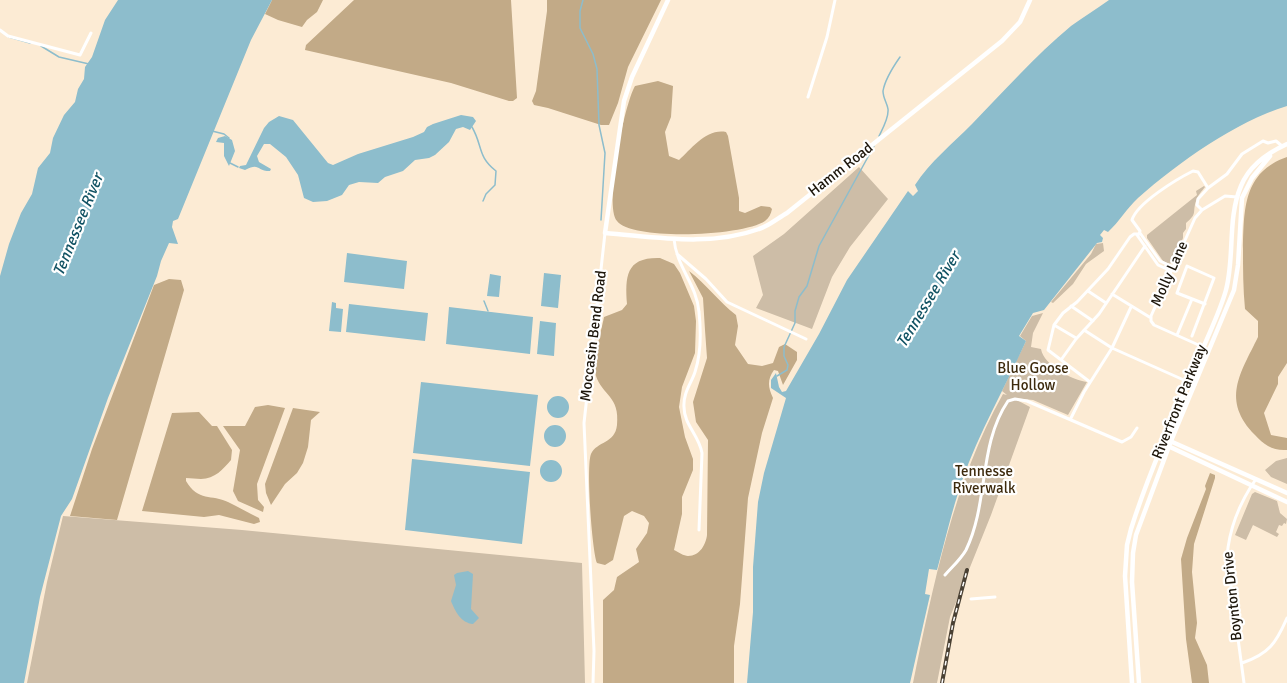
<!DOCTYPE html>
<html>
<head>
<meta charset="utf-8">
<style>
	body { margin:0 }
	canvas { display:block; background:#fcebd4 }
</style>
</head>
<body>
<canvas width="1287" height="683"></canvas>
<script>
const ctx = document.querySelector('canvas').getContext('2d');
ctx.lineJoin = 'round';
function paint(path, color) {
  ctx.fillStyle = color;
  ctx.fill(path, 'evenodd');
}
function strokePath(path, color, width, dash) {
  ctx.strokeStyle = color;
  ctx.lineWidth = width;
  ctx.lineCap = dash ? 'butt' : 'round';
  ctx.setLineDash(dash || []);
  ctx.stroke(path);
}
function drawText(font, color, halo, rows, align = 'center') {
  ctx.font = font + ' Signika,sans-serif';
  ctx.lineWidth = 4.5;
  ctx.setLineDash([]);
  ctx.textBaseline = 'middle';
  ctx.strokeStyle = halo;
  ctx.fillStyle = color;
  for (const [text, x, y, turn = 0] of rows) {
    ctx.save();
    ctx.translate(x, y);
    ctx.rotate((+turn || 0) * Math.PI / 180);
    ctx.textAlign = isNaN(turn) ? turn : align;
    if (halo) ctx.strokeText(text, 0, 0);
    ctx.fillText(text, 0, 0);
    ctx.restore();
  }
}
const green = new Path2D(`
	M859 167 888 199 850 247 832 277 812 329 756 308 763 295 753 256 784 234Z
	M1204 186 1205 187C1202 191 1197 196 1196 201 1192 213 1198 213 1186 223V229L1183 233V238L1173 262 1169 264 1163 261 1147 238V235L1197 195 1196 191Z
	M1103 243 1104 251 1086 264 1073 284 1053 303 1051 302 1091 254 1096 244Z
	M1043 313 1033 333 1031 347 1041 349C1044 366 1073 380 1087 382L1068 415 1033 400 1013 398 1030 407 991 515 950 617 937 683H913C933 586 954 481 1003 394L1007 395 1002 391 1026 341 1020 336 1032 316Z
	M1287 458V484L1271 477 1265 470 1276 461Z
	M1255 492 1277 501 1280 513 1287 519 1286 524 1284 523 1282 526 1279 525 1276 532 1279 534 1277 537 1253 525 1246 540 1235 535 1252 494Z
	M63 516 242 530 582 563 585 683H27L47 582Z`);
const forest = new Path2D(`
	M272 0H323L317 12 307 20 302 27 278 20 265 14Z
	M354 0H511L517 98 513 101H509L451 83 305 50 306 45Z
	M547 0H661L628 67 618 103 609 125H601L548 108 534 105 532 101 536 91 547 11Z
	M658 81 673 86 671 117 665 132 669 156 679 160C691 149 707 128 726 132L728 136 739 198V211L745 213 761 206 770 207 772 209C771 214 769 218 765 221 744 236 632 241 617 221 604 205 624 105 635 86Z
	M1287 157V363L1278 377V384L1264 413 1271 435 1287 438V450C1273 451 1264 445 1255 435 1221 400 1240 374 1258 337V321L1245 309C1243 289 1243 269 1243 249 1244 210 1243 172 1287 157Z
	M660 258 674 264 680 273 694 306 696 321 695 353 682 387 679 407 685 437 693 459V470L682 497V514L674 550C678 552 684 556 688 556 700 556 706 544 707 535L708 440 696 422 693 402 707 358 705 330 703 298 689 271C706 284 719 302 736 315L738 326 735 345 748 364 762 366 773 363 779 347 785 344 797 352V360L783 385 778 371 774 370C767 380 768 387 773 398L762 433 748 498 740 604 734 646V683H603V600L614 590 617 577 639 562 636 549 647 533 649 523 644 516 632 511 624 516 613 560 605 565 597 563C592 550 586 465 591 454 597 441 615 444 617 425 620 396 602 395 596 376 592 361 601 333 604 317L622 310 627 304C625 276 626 257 660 258Z
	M169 279 181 280 184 290 117 520 70 516 92 449 154 285Z
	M268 405 285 408 257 484 258 500 264 507 263 512 238 501 233 491 240 450 223 426H245L255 407Z
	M293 408 320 412 311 420 308 447 303 463 297 473 285 484 271 505 266 493 265 484Z
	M199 412 212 426H217L232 450 231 460C223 469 215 479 201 479 196 479 191 478 186 478V481C198 502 212 494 228 502 239 507 248 513 259 518L260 522 254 524 219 515 204 517 142 511 172 413Z
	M1210 473 1215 475V478L1194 544 1192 572 1197 623 1195 638 1207 665 1209 683H1192L1186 639 1181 559 1187 538 1206 489 1205 486Z`);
const water = new Path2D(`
	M118 0H272L251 40 178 219 173 221 172 227 178 244 169 243 161 261 157 276 108 398 72 499 61 516 40 597 24 683H0V276L9 244 21 213 32 194 38 168 50 153 53 138 64 115 75 102 78 89 84 79 85 67 92 57 105 20Z
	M1109 0H1287V106C1235 122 1179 162 1138 198 1127 208 1119 222 1108 232L1104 230 1100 235 1103 238 1102 242 1097 243 1044 310 1033 313 1019 336 1026 341C1005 388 979 432 962 481 952 510 945 541 937 570L929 569 925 594 930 595 910 683H747L753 612V567L758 502 764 473 786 398 771 388V380L776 373 779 387 782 392 786 391 819 334 847 280 908 191 913 196 918 191 915 185C930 162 952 144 972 124 1004 91 1035 56 1071 26 1083 17 1097 9 1109 0Z
	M461 115 473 117 476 121 470 130 463 127 456 129 449 142 435 155 429 158 415 160 403 171 385 177 378 183 359 182 349 185 342 195 327 201 313 202 304 198 298 175 286 157 270 144H264L257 156 259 162 271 169 270 171C256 171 260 162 245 170L239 168 240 166 246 165 264 128 269 122 279 116 293 120 328 163 333 165 358 154 413 137 424 132 427 127 433 124Z
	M225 136 232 140 235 151 229 166 224 156V143L216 142 218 138Z
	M347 253 407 261 404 289 344 282Z
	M544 273 561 275 558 308 541 306Z
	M490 274 501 276 499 297 487 296Z
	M332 302 336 303V308L343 309 341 332 329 331Z
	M349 304 428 313 425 341 346 332Z
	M449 307 533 317 530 354 446 344Z
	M540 321 556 323 554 356 537 354Z
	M421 382 538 395 530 466 413 453Z
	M547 407a11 11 0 1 1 22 0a11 11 0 1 1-22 0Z
	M544 436a11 11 0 1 1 22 0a11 11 0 1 1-22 0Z
	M412 459 530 472 522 544 405 530Z
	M540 471a11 11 0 1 1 22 0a11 11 0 1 1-22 0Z
	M468 571 473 574 471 609 479 618 473 624C461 623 455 611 451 601L456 585 454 575 457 573Z`);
const stream = new Path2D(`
	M583 0 580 11V28L593 54 597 69 599 125 605 153 601 220
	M9 37 30 43
	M41 46 59 57 89 64
	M472 127C483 146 477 156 496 171L495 185 486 194 483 201
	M212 131 224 134 229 138
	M879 136C883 128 889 118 888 109 887 103 883 98 883 91 885 79 893 67 900 57
	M230 163 238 167
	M484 301 488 311
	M777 376 787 370 788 365 784 356V347L795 323V311L799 297 807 286 819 246 874 146`);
const street = new Path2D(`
	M0 30 8 36 80 55 91 33
	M808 97 827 37 835 0
	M1202 210 1197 205 1198 199 1208 188 1227 174 1242 154 1263 141 1268 143 1276 141 1282 146
	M1140 233 1160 261 1173 267
	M1137 235 1158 265 1171 271
	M674 239C676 266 697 285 699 312 701 331 701 354 695 372 691 384 683 393 684 407 684 425 699 435 702 453L699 530
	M677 254 706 279 727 302 806 339
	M1088 291 1106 303
	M1112 294 1151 318
	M1071 306 1093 321
	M1054 325 1076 338
	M1084 330 1112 348 1195 385
	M1177 335 1192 299
	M1192 336 1214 278 1187 266 1177 293 1205 304
	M1203 347 1154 325 1151 321V316L1195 218 1202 210 1225 196 1237 197
	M1061 360 1076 339 1099 314 1145 246
	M1090 382 1048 350 1054 325 1063 313 1077 302 1108 269 1130 237 1134 234H1139L1140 231 1132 220C1137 203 1177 179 1193 171L1198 172 1208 188
	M1071 418 1084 392 1112 348 1131 307
	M945 575C952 567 961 559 966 550 989 503 978 445 1008 401L1015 399 1027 401 1122 442 1131 437 1137 428
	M971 599 995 597
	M1242 663C1269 654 1276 643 1287 618
	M593 683 594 651 584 423 605 233
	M1244 683 1227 557C1229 530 1240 502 1256 479`);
const secondary = new Path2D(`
	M668 0 632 77 624 101 605 233C657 237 709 247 759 229 769 226 778 218 787 213L1002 41 1020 22 1030 0
	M1170 441 1287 493
	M1168 446 1287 502
	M1132 683 1125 576 1127 545 1131 529C1149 472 1174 418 1197 363 1206 339 1219 315 1226 290 1235 256 1227 219 1241 186 1249 166 1267 153 1287 144
	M1139 683 1132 582 1133 553 1136 535 1171 441 1234 290 1238 265 1242 198 1252 178 1270 156`);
const rail = new Path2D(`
	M942 683 953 623 967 570`);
const streetNames = [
	["Hamm Road",841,170,-38],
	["Molly Lane",1170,274,-66],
	["Moccasin Bend Road",594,336,-83],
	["Riverfront Parkway",1180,402,-68],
	["Boynton Drive",1233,596,-96]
];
const parkNames = [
	["Blue Goose",1033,369],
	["Hollow",1033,386],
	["Tennesse",984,472],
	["Riverwalk",984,489]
];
const waterNames = [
	["Tennessee River",79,225,-68],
	["Tennessee River",929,300,-59]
];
paint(green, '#cdbda7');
paint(forest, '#c2aa87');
paint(water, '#8dbdcc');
strokePath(stream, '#8dbdcc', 1.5);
strokePath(street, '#fff', 3);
strokePath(secondary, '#fff', 4.5);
strokePath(rail, '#4a4134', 4);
strokePath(rail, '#fff', 1.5, [4.5]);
drawText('15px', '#1d160b', '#fff', streetNames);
drawText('15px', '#3d2a0d', '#fff', parkNames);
drawText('italic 16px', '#125364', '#fff', waterNames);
</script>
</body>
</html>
